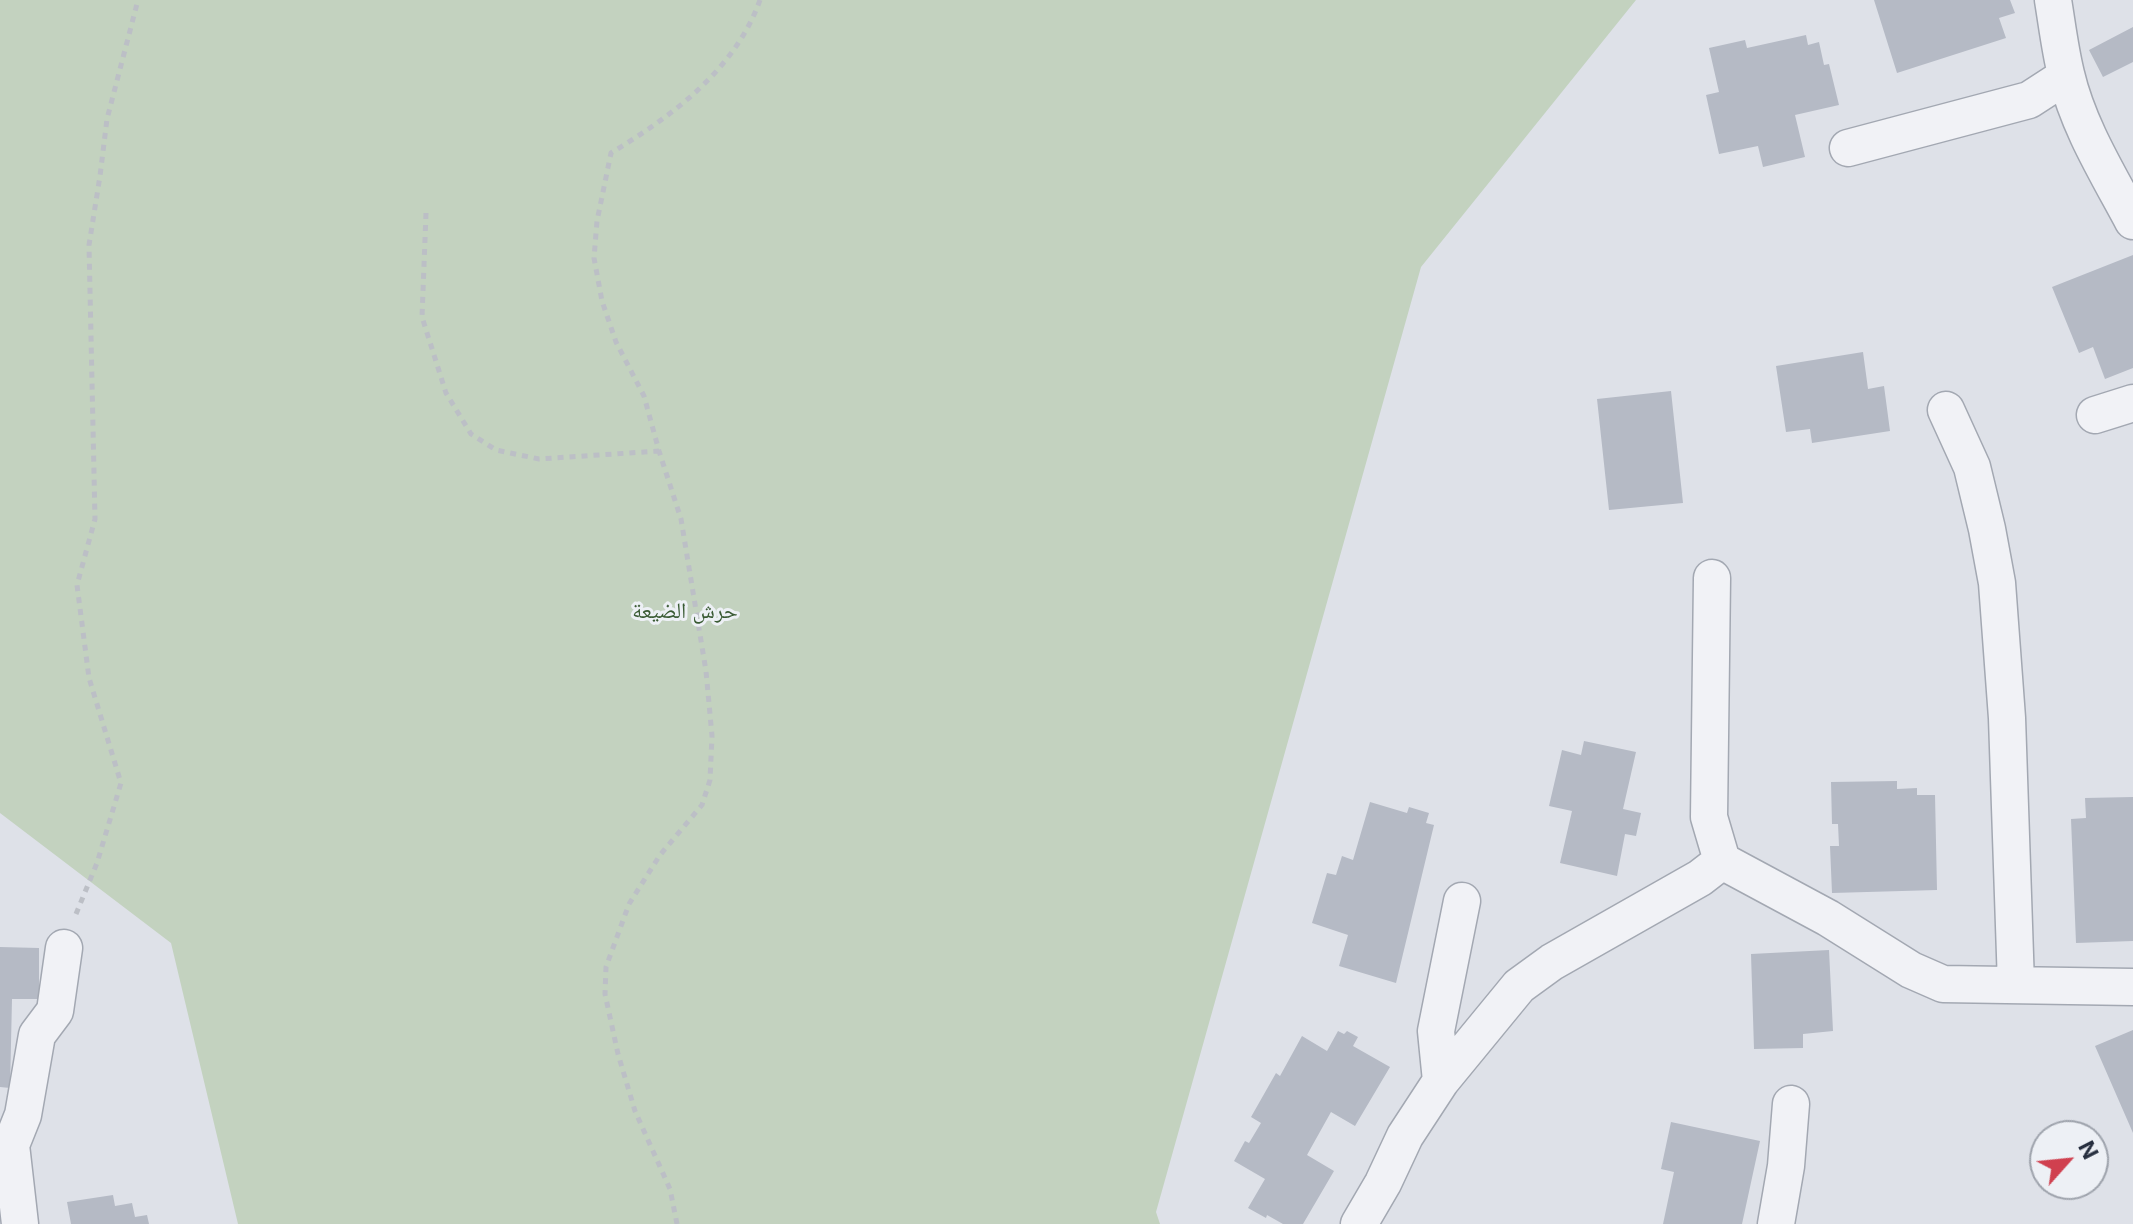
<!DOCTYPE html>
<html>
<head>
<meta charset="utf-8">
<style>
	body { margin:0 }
	#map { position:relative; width:2133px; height:1224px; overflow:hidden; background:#dee1e8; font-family:Inter,sans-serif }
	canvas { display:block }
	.north { position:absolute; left:2029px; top:1120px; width:80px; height:80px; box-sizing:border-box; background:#edf0f5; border:2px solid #9ea3ac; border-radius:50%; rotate:63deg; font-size:22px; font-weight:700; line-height:32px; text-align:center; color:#272f3f }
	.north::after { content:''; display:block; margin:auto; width:28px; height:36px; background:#d0404f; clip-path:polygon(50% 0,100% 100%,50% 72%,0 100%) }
</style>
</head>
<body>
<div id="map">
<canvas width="2133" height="1224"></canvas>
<div class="north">N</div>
</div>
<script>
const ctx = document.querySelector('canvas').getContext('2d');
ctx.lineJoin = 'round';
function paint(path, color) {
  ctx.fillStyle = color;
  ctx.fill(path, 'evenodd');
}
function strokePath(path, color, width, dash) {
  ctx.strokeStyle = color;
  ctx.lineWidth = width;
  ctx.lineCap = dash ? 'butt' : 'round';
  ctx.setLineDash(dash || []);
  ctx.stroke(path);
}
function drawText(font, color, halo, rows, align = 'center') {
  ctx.font = font + ' Inter,"Noto Naskh Arabic",sans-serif';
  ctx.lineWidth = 6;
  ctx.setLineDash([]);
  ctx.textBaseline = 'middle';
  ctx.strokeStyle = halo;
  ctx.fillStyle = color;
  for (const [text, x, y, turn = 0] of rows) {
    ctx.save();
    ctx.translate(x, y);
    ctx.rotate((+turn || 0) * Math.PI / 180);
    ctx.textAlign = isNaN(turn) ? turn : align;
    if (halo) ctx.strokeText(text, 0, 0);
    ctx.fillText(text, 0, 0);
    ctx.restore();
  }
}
const green = new Path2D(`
	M0 0H1636L1421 267 1156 1212 1160 1224H238L171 943 0 813Z`);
const building = new Path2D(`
	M1874 0H2010L2015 13 1999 18 2006 38 1897 73Z
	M2133 27V62L2103 77 2089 50Z
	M1806 35 1808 45 1819 42 1824 65 1829 64 1839 105 1795 115 1805 157 1763 167 1758 146 1719 154 1706 95 1719 92 1709 48 1745 40 1747 48Z
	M2133 255V368L2105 379 2093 347 2079 353 2052 287Z
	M1863 352 1868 389 1884 386 1890 431 1812 443 1810 429 1786 432 1776 366Z
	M1671 391 1683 503 1609 510 1597 399Z
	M1584 741 1636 752 1623 809 1641 813 1636 836 1625 834 1617 876 1560 863 1572 811 1549 806 1562 750 1581 755Z
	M1897 781V789L1917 788V795H1935L1937 890 1832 893 1830 846H1839L1838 824H1832L1831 782Z
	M2133 797V941L2076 943 2071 819 2086 818 2085 798Z
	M1370 802 1407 813 1409 807 1429 813 1426 823 1434 825 1396 983 1339 966 1348 935 1312 923 1327 873 1336 875 1342 856 1353 860Z
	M0 947 39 948V999H12L10 1088 0 1087Z
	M1829 950 1833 1031 1803 1034V1048L1754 1049 1751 954Z
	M2133 1030V1133L2095 1046Z
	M1338 1031 1344 1034 1347 1031 1358 1037 1353 1046 1390 1067 1355 1126 1331 1112 1307 1155 1334 1171 1303 1224H1283L1267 1215 1266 1218 1248 1208 1265 1179 1234 1161 1245 1141 1249 1143 1261 1123 1251 1117 1276 1073 1280 1076 1302 1036 1327 1051Z
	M1671 1122 1760 1141 1742 1224H1663L1674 1172 1661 1169Z
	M113 1195 115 1206 132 1203 135 1217 147 1215 149 1224H71L67 1202Z`);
const path = new Path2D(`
	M426 213 422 317 446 393 471 434 496 450 539 459 659 451
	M76 914 97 863 121 783 89 678 77 585 95 519 89 245 100 176 107 119 138 0
	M677 1224 670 1189 635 1111 618 1054 605 994 606 967 629 904 660 855 702 805 710 780 712 736 706 671 681 519 659 451 644 396 616 342 602 301 594 258 597 221 611 153C672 116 735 70 760 0`);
const minor = new Path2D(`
	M2053 0C2057 24 2060 50 2066 74 2078 126 2108 174 2133 221
	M1848 148 2029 100 2066 76
	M1946 410 1972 467 1987 529 1997 583 2007 718 2016 985
	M2095 415 2133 403
	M1712 578 1709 817 1722 861
	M1441 1081 1436 1031 1462 901
	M20 1224 11 1145 23 1115 37 1035 55 1011 64 948
	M1359 1224 1383 1183 1405 1136 1441 1081 1519 986 1552 962 1700 878 1722 861 1828 918 1911 970 1943 984 2133 987
	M1776 1224 1786 1166 1791 1104`);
const parkNames = [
	["حرش الضيعة",685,611]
];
paint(green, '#c3d2bf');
paint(building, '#b5bac5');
strokePath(minor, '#a3a8b2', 39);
strokePath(path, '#bcbfc6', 5, [6, 6]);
strokePath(minor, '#f1f2f6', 36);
drawText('22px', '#3a5b34', '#edf0f5', parkNames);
</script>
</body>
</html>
